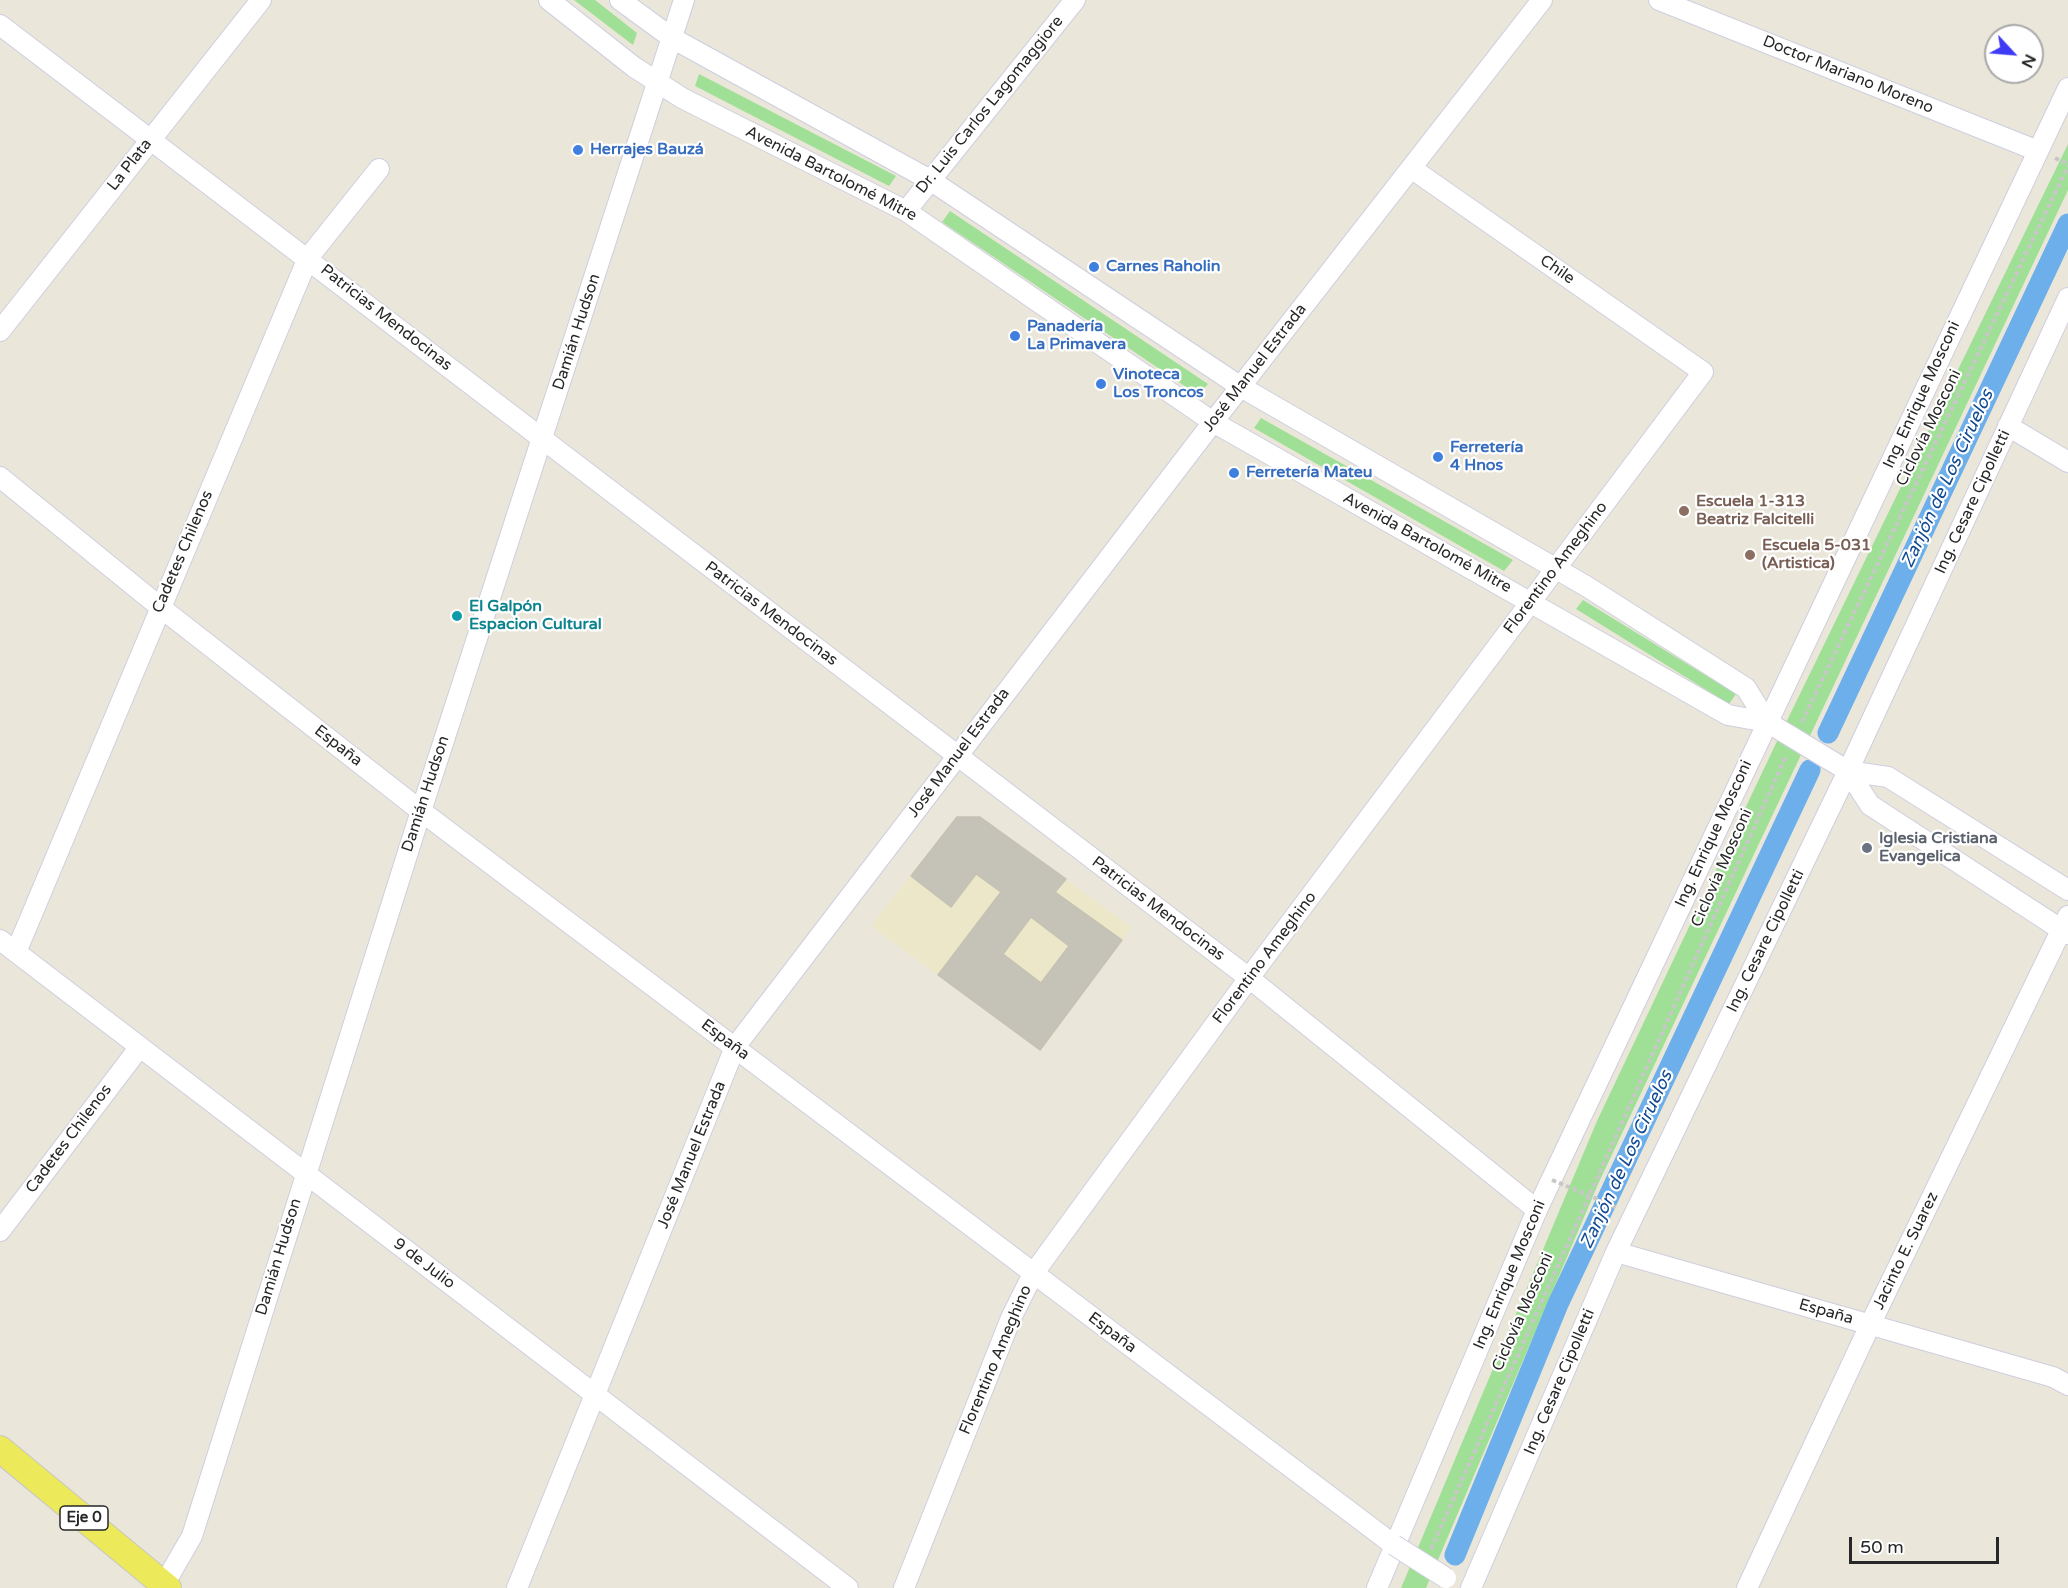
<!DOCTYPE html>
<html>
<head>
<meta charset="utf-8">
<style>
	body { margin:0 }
	#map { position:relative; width:2068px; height:1588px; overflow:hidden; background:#eae6d9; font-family:"Varela Round",sans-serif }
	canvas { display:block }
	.north { position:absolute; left:1984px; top:24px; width:60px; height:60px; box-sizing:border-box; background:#fff; border:2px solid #a9a9a9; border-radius:50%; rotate:116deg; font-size:16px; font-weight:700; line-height:24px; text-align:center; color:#272727 }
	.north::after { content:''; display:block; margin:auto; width:21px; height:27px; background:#3f3bf5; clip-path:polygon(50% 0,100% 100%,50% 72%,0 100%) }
	.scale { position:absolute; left:1849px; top:1537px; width:150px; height:27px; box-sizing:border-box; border:3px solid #272727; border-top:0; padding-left:8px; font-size:18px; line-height:21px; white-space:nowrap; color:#272727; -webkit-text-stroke:4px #fff; paint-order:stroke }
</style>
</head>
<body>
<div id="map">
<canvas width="2068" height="1588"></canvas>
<div class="north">N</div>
<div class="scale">50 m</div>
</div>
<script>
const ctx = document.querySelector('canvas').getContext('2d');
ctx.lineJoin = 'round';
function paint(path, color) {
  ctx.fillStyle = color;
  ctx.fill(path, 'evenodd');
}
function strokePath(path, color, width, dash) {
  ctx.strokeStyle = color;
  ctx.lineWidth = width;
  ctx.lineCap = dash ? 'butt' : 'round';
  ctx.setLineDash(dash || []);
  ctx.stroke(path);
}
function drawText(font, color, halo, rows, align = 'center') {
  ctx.font = font + ' "Varela Round",sans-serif';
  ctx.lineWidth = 4.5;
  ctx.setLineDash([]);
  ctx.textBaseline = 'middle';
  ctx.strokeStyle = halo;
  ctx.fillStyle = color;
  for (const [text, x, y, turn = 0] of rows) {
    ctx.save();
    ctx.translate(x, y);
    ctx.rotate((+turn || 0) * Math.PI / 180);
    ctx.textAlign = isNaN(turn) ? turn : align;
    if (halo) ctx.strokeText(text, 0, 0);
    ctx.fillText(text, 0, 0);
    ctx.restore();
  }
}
const education = new Path2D(`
	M957 817H980L1131 927 1040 1050 871 926Z`);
const green = new Path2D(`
	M574 0H595L637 33 633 45Z
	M699 74 896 176 889 186 695 86Z
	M2068 144V190L1599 1182 1426 1588H1401L1597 1121 1779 737Z
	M950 211 1208 384 1198 395 942 222Z
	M1261 418 1513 560 1504 571 1254 428Z
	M1583 600 1736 694 1729 704 1576 609Z`);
const canal = new Path2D(`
	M1828 733 2068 224
	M1455 1555 1558 1304 1810 770`);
const building = new Path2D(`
	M957 817H980L1066 879 1055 892 1122 940 1040 1050 938 975 1001 892 976 874 951 907 911 876ZM1031 917 1069 946 1041 983 1003 954Z`);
const path = new Path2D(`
	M2055 158 2068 164
	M1802 722 2068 166
	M1605 1202 1617 1208
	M1431 1549 1786 756`);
const minor = new Path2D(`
	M549 0 634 67 682 98 906 211 1213 422 1728 715 1767 722 1848 771 1888 777 2068 890
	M620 0 672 38 930 180 1241 387 1586 586 1746 688 1767 722
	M1659 0 2038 151
	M0 25 1249 978 1537 1210
	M906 211 1075 0
	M0 331 261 0
	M2008 426 2068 462
	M0 477 160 607 421 811 1394 1545
	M1848 771 1870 805 2068 934
	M0 940 848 1588
	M16 952 308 258 379 169
	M0 1231 139 1048
	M1616 1252 2053 1377 2068 1385
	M162 1588 192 1536 421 811 684 0
	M517 1588 735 1047 1213 422 1542 0
	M904 1588 1011 1318 1033 1274 1249 978 1703 372 1411 168
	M1377 1588 1537 1210 2068 88
	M1471 1588 1616 1252 1848 771 2068 298
	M1747 1588 1870 1325 2068 916`);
const major = new Path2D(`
	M0 1449 168 1588`);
const pathBridge = new Path2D(`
	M1552 1180 1605 1202`);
const minorBridge = new Path2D(`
	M1394 1545 1446 1578`);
const markers = [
	[578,150,6,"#3f7fe0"],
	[1094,267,6,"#3f7fe0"],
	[1015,336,6,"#3f7fe0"],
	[1101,384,6,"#3f7fe0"],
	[1438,457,6,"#3f7fe0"],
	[1234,473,6,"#3f7fe0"],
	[1684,511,6,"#8d6e63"],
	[1750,555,6,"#8d6e63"],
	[457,616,6,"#0f9aa8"],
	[1867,848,6,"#6b7280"]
];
const shields = [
	[84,1518,48]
];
const shieldNames = [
	["Eje 0",84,1518]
];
const streetNames = [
	["Doctor Mariano Moreno",1848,75,22],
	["Dr. Luis Carlos Lagomaggiore",990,105,-51],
	["La Plata",130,165,-52],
	["Avenida Bartolomé Mitre",831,174,27],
	["Chile",1557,270,35],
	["Patricias Mendocinas",386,318,38],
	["Damián Hudson",577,332,-72],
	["José Manuel Estrada",1255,368,-52],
	["Ing. Enrique Mosconi",1922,395,-65],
	["Ciclovía Mosconi",1929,428,-64],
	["Ing. Cesare Cipolletti",1973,502,-65],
	["Avenida Bartolomé Mitre",1427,543,29],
	["Cadetes Chilenos",183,552,-67],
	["Florentino Ameghino",1556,568,-53],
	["Patricias Mendocinas",771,614,37],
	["España",338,746,38],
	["José Manuel Estrada",959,753,-53],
	["Damián Hudson",426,794,-72],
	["Ing. Enrique Mosconi",1714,834,-65],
	["Ciclovía Mosconi",1722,868,-66],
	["Patricias Mendocinas",1158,909,37],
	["Ing. Cesare Cipolletti",1766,941,-64],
	["Florentino Ameghino",1265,958,-53],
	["España",725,1040,37],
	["Cadetes Chilenos",69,1139,-53],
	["José Manuel Estrada",692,1155,-68],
	["Jacinto E. Suarez",1906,1251,-64],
	["Damián Hudson",279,1257,-73],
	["9 de Julio",424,1264,37],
	["Ing. Enrique Mosconi",1510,1275,-67],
	["Ciclovía Mosconi",1523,1312,-66],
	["España",1826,1312,16],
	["España",1112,1333,37],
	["Florentino Ameghino",996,1360,-67],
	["Ing. Cesare Cipolletti",1560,1382,-67]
];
const shopNames = [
	["Herrajes Bauzá",590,150],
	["Carnes Raholin",1106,267],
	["Panadería",1027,327],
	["La Primavera",1027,345],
	["Vinoteca",1113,375],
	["Los Troncos",1113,393],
	["Ferretería",1450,448],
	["4 Hnos",1450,466],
	["Ferretería Mateu",1246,473]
];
const educationNames = [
	["Escuela 1-313",1696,502],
	["Beatriz Falcitelli",1696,520],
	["Escuela 5-031",1762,546],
	["(Artistica)",1762,564]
];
const cultureNames = [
	["El Galpón",469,607],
	["Espacion Cultural",469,625]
];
const worshipNames = [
	["Iglesia Cristiana",1879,839],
	["Evangelica",1879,857]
];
const waterNames = [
	["Zanjón de Los Ciruelos",1948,479,-65],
	["Zanjón de Los Ciruelos",1627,1160,-65]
];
paint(education, '#ebe7c8');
paint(green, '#9fe096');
strokePath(canal, '#6dafeb', 21);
paint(building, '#c5c2b8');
strokePath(building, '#c5c2b3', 1.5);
strokePath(minor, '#cecee0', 22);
strokePath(major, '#c7c7c7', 28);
strokePath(path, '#c7c7c7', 4, [4.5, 3]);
strokePath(minor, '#fff', 20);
strokePath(major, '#ece95b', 26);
strokePath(minorBridge, '#cecee0', 22, []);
strokePath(pathBridge, '#c7c7c7', 4, [4.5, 3]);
strokePath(minorBridge, '#fff', 20);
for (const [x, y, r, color] of markers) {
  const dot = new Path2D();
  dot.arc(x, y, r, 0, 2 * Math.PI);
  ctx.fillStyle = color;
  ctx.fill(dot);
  strokePath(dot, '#fff', 2);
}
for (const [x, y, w] of shields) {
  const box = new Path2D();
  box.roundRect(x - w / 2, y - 12, w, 24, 4.5);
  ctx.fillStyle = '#fff';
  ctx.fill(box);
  strokePath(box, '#272727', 1.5);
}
drawText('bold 15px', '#272727', null, shieldNames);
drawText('16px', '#272727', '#fff', streetNames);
drawText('bold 16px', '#366cbe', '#fff', shopNames, 'left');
drawText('bold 16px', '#785e54', '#fff', educationNames, 'left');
drawText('bold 16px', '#0d838f', '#fff', cultureNames, 'left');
drawText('bold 16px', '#5b616d', '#fff', worshipNames, 'left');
drawText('italic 18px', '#104a92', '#fff', waterNames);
</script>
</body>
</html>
